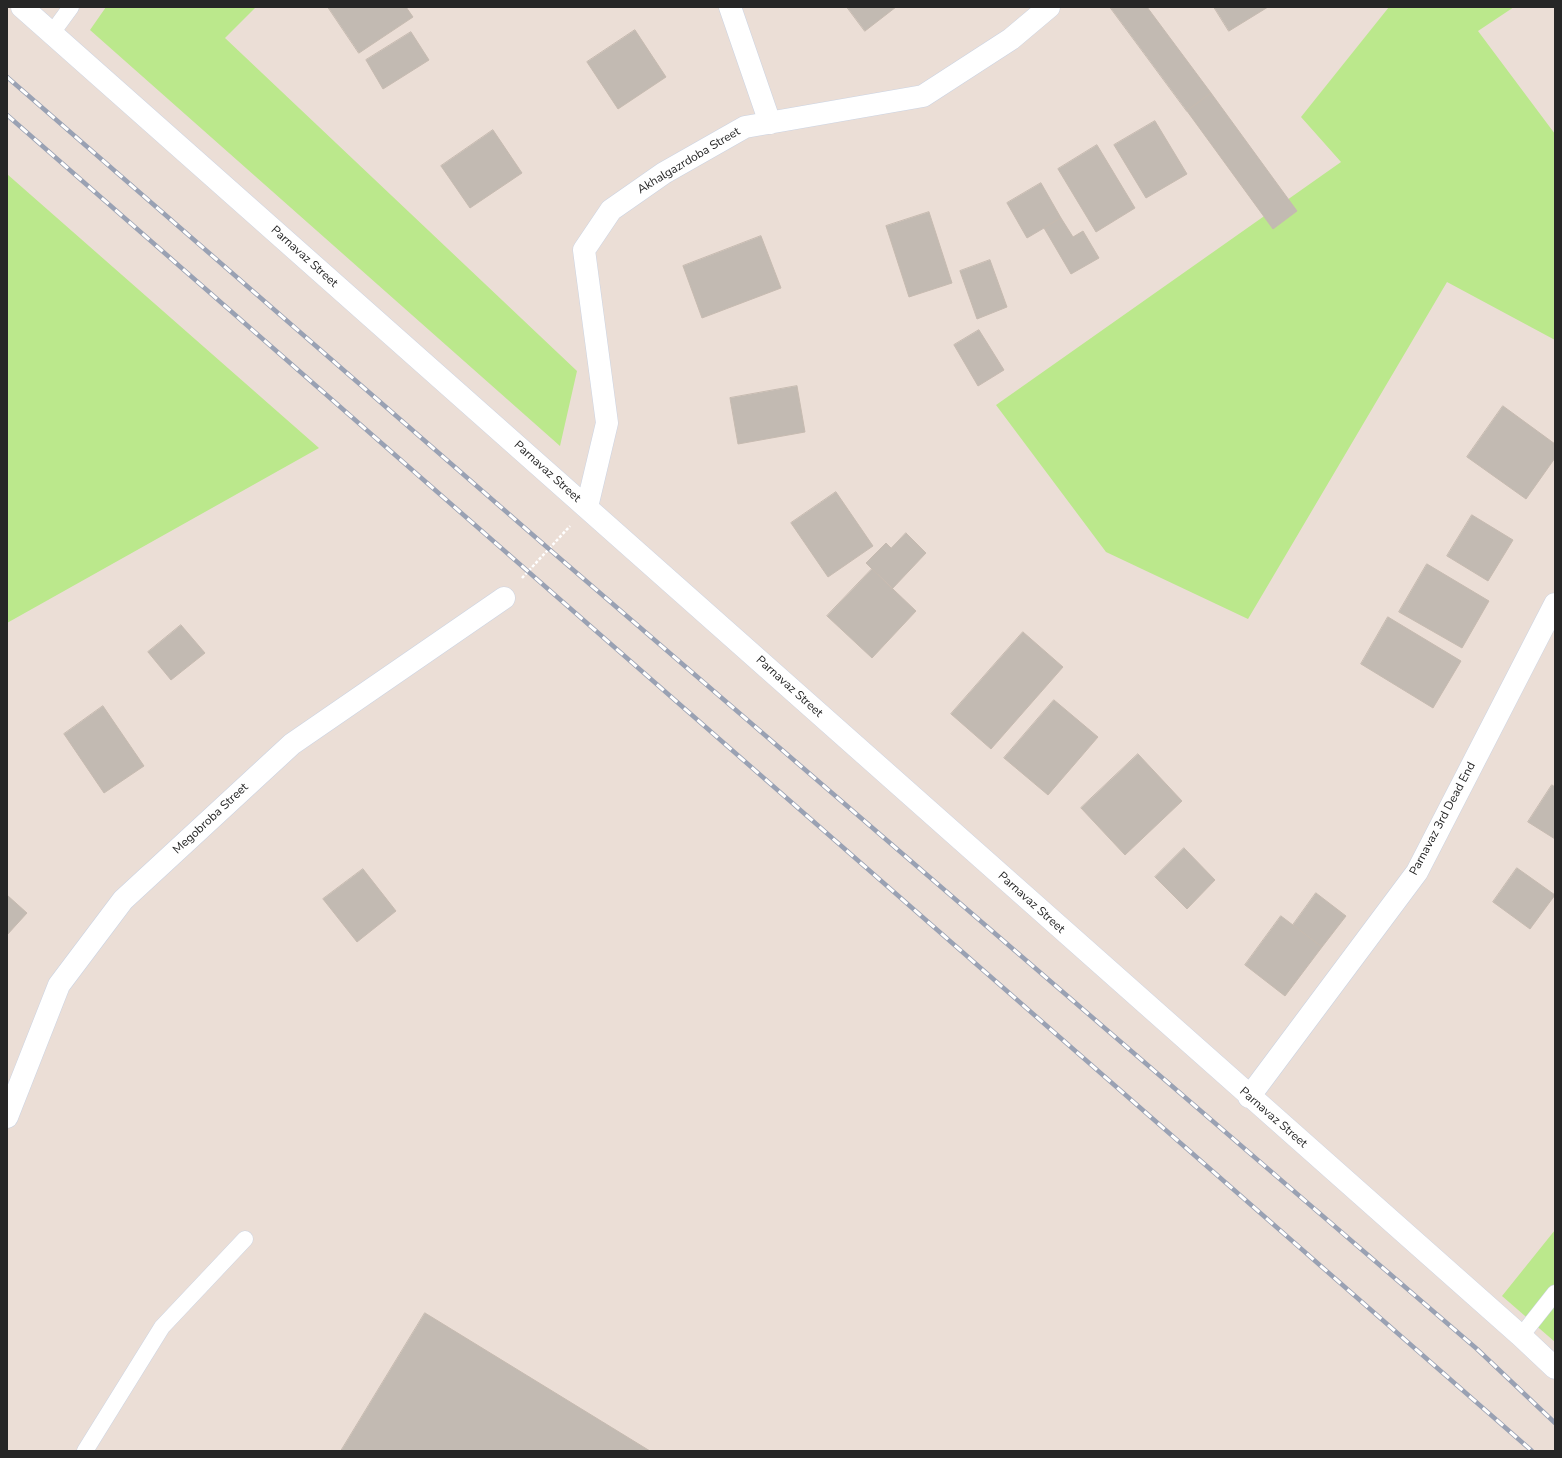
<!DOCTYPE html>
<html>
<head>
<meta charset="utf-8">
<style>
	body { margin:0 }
	#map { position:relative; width:1562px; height:1458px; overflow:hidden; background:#ebded6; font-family:"Nunito Sans",sans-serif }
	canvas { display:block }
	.frame { position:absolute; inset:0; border:8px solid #262626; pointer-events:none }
</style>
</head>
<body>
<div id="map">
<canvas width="1562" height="1458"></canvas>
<div class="frame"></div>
</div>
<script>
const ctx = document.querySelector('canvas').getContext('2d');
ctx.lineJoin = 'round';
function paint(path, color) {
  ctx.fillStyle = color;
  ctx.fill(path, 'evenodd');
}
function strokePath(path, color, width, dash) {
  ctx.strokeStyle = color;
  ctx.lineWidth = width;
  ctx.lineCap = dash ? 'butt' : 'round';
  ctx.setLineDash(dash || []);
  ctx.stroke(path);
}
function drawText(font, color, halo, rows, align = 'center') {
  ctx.font = font + ' "Nunito Sans",sans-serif';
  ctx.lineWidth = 3.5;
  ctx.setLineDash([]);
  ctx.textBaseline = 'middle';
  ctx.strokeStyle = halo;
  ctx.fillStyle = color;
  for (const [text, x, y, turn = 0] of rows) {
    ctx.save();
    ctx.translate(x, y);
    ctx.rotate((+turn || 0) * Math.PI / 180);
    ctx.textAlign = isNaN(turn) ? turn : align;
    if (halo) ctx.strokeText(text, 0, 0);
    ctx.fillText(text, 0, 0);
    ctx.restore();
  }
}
const green = new Path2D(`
	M106 7H256L225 38 577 371 560 446 90 30Z
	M1389 7H1514L1478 31 1555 134V340L1447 282 1248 619 1106 552 996 405 1341 162 1301 117Z
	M7 174 319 448 7 623Z
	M1555 1230V1342L1502 1296Z`);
const building = new Path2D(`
	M328 7H406L413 17 359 53Z
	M847 7H896L865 31Z
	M1110 7H1147L1211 93 1187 111Z
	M1214 7H1268L1229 31Z
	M635 30 666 77 618 109 587 62Z
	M411 32 429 60 383 89 366 60Z
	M1211 93 1297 211 1273 229 1187 111Z
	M1155 121 1187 174 1146 198 1114 145Z
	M493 130 522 173 470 208 441 166Z
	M1097 145 1135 208 1096 232 1058 169Z
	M1041 183 1061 218 1027 238 1007 203Z
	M929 212 952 283 909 297 886 226Z
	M1061 218 1073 237 1083 231 1099 258 1071 274 1044 228Z
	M761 236 781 288 702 318 683 266Z
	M990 260 1007 307 977 319 960 271Z
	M979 330 1004 370 978 386 954 345Z
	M797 386 805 432 738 444 730 398Z
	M1503 406 1555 444V458L1526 499 1467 457Z
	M836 492 873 546 828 577 791 523Z
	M1472 515 1513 540 1488 581 1447 556Z
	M906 533 926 553 892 589 866 563 886 543 891 548Z
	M1427 564 1489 601 1462 648 1399 612Z
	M872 569 916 611 872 658 827 616Z
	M1388 617 1461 661 1433 708 1361 664Z
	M181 625 205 653 171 680 148 652Z
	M1023 632 1063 667 991 749 951 714Z
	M1054 700 1098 737 1048 795 1004 758Z
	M103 706 144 766 104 793 64 734Z
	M1138 754 1182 801 1125 855 1081 808Z
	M1552 785 1555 787V839L1528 822Z
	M1184 848 1215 880 1187 909 1155 877Z
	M1517 868 1555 895 1530 929 1493 902Z
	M363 869 396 911 357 942 323 899Z
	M1316 893 1346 916 1322 947 1293 925Z
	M7 895 27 913 7 935Z
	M1281 916 1322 947 1285 996 1245 965Z
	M425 1313 650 1451H341Z`);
const path = new Path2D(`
	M522 578 570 526`);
const service = new Path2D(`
	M52 33 71 7
	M1521 1336 1555 1293
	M85 1451 162 1327 245 1239`);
const minor = new Path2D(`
	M22 7C524 448 1020 895 1521 1336L1555 1368
	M730 7 770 123
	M587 507 607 423 584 250 611 210 664 173 745 127 923 96 1011 39 1049 7
	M1249 1097 1417 872 1555 604
	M7 1117 59 985 123 900 292 744 504 598`);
const rail = new Path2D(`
	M7 77 549 549 1477 1349 1555 1423
	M7 115 1532 1451`);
const streetNames = [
	["Akhalgazrdoba Street",689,161,-31],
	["Parnavaz Street",304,257,42],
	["Parnavaz Street",547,472,42],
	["Parnavaz Street",789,687,42],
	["Megobroba Street",211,819,-43],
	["Parnavaz 3rd Dead End",1443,819,-62],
	["Parnavaz Street",1031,903,42],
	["Parnavaz Street",1273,1118,41]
];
paint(green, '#bbe88c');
paint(building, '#c2bab2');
strokePath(building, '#c6bab0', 1);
strokePath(service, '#cbd3e2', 17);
strokePath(minor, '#cbd3e2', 23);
strokePath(path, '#fff', 2.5, [3, 2]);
strokePath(service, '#fff', 16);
strokePath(minor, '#fff', 22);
strokePath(rail, '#99a1b3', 4.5);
strokePath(rail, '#fff', 3, [9]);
drawText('12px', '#262626', '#fff', streetNames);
</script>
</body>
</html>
